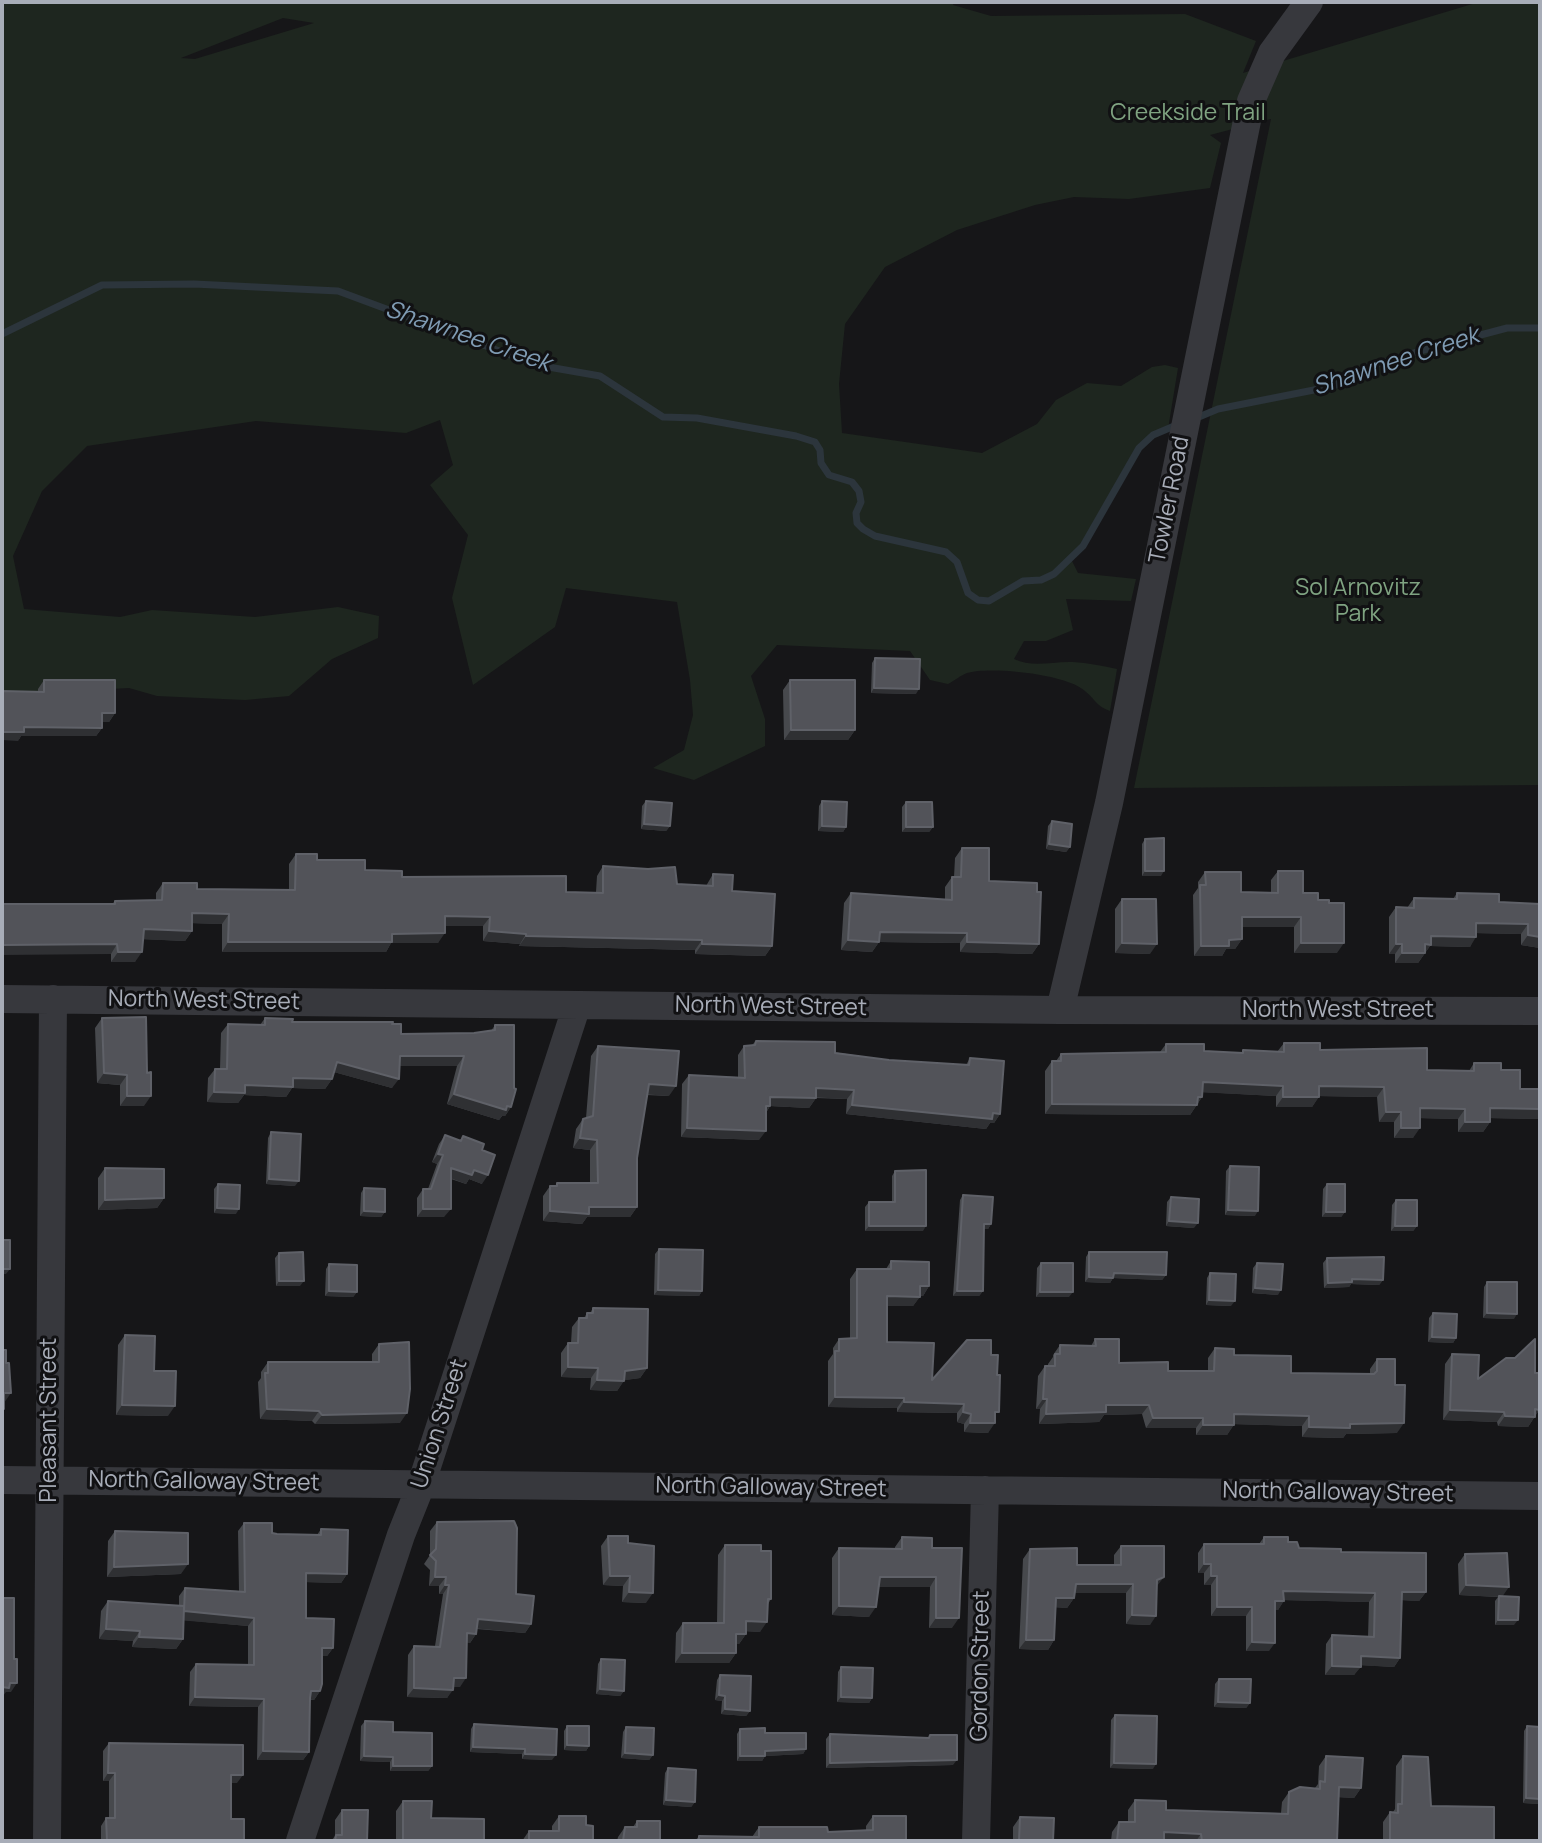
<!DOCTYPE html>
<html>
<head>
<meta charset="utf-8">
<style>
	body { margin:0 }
	#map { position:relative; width:1542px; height:1843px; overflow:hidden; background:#161618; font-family:Manrope,sans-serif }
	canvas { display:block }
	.frame { position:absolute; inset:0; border:4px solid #a8adb8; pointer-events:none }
</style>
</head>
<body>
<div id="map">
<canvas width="1542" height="1843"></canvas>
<div class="frame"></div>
</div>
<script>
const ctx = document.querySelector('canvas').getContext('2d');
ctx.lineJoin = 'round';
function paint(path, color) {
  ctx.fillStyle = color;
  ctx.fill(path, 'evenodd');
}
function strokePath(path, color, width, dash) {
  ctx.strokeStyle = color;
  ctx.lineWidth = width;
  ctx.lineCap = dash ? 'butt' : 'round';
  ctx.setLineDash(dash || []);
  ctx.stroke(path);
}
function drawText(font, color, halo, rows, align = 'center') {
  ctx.font = font + ' Manrope,sans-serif';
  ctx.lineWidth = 6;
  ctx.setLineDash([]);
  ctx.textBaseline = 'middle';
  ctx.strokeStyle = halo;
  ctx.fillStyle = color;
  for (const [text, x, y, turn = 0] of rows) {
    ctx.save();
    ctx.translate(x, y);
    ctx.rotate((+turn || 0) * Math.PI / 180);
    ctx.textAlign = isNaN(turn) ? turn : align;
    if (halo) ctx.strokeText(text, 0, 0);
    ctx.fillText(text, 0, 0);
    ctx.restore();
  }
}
const green = new Path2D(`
	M2 2H954L953 5 991 16 1185 14 1256 41 1243 73 1479 2H1540V785L1134 788 1271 119 1210 135 1221 143 1210 188 1129 199 1074 197 1035 205 957 230 885 267 845 324 839 384 842 433 982 453 1037 424 1056 400 1087 383 1121 386 1152 367 1165 365 1178 368 1168 429C1130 444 1104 510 1083 546L1071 559 1078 573 1136 579 1131 601 1066 599 1073 630 1046 641H1024L1014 659C1033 668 1053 661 1073 662 1088 663 1103 666 1117 669L1110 711C1096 706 1096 700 1085 691 1067 674 990 666 967 673 961 675 954 681 948 684L930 680 910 651 777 645 751 676 765 719V746L694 780 653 768 684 750 693 715 690 680 677 602 566 588 555 627 473 685 452 598 468 535 430 485 453 465 440 420 406 433 256 421 87 446 42 491 13 556 24 609 120 617 152 610 255 617 338 607 379 616 378 638 332 659 289 696 245 700 157 696 129 688 2 695ZM283 18 314 23 195 59 181 58Z`);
const stream = new Path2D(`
	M2 334 102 285 194 284 338 291 537 365 600 376 663 417 697 418 796 436 815 442 820 450 821 463 829 475 852 482 859 491 861 502 856 513 857 523 863 529 875 536 946 552 957 562 968 593 978 600 989 601 1023 581 1041 580 1054 574 1083 546 1139 448 1153 435 1179 424
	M1194 419 1218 409 1334 386 1364 368 1420 351 1507 328H1540`);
const minor = new Path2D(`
	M2 999 1060 1010 1540 1011
	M1060 1010 1109 803 1251 101 1272 53 1309 2
	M2 1480 1540 1496
	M47 1841 53 999
	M300 1841 401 1535 421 1485 577 1005
	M976 1841 985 1490`);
const wall = new Path2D(`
	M875 658 916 694 871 693 872 663Z
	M44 680 115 713 109 722H102V728L96 736H21L18 741 38 692V689Z
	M790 680 855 730 848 740H784L783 690Z
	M646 801 670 826 666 831 641 829 642 806Z
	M822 801 846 827 843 832 818 831 819 806Z
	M906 802 933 827 929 832H902V807Z
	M1052 821 1070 847 1066 852 1046 849 1048 826Z
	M1145 839 1161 876H1142V844Z
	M962 848 989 881 1037 892 1039 944 1032 954 960 952V943L879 942 872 952 841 950 844 903 851 893 945 900V887L952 877H954L955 858Z
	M296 854 317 860 402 877 566 892H596L597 876 603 866 677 884 706 886 713 874 732 891 772 946 765 956 695 954V950L519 946 520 944 483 941V926H445L438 943H391L386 952H222V924L192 923V931L185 941 143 939 135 962H111V954H29L112 904 115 901 156 900V893L163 883 197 889H289V864Z
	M1278 871 1303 893 1318 900 1337 953H1294V927H1242V939L1235 949H1226L1222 956H1194L1193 895 1198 888V882L1205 872 1241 892H1271V880Z
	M1457 893 1499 902 1540 904V948L1521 945V934L1476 933 1470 947 1430 946 1418 963H1395V954H1389V917L1396 907 1407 908 1414 898 1453 899Z
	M1122 899 1150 954 1115 953V909Z
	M102 1018 144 1106H120V1085L97 1083 95 1028Z
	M265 1018 292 1022 392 1024 401 1034 474 1033 491 1031 495 1025 511 1107 505 1116H502L499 1120 447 1104 457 1066H399L392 1088 334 1072 332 1079 325 1089 292 1088 286 1097 244 1095 238 1103 207 1102 208 1078 215 1069H220L221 1033 228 1024 260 1025Z
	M756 1041 889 1060 966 1065 970 1058 1000 1114 994 1123H990L986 1129 846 1114 847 1099 816 1098 809 1108 770 1106 766 1113 759 1140 681 1137 682 1084 689 1075 738 1077V1055L744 1046 752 1045Z
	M1284 1043 1427 1070 1469 1071 1474 1063 1501 1070 1520 1089H1540V1119L1490 1118V1122L1483 1132H1458V1119L1420 1118 1413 1138H1394V1122H1379L1377 1097 1319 1096 1312 1107H1276V1096L1202 1092V1097L1190 1115 1045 1114V1071L1052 1061H1056L1061 1054 1160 1052 1166 1044 1204 1051 1242 1053 1243 1050 1277 1052Z
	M598 1046 669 1096 647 1095 637 1158V1207L630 1217H587L582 1224 543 1221V1196L550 1186H555L557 1183H590V1150L573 1148 576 1129 583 1119 586 1118 591 1056Z
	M271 1132 295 1186 266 1184 268 1138Z
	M445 1135 460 1140 463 1136 482 1150V1184L469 1179 466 1184 451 1179 444 1217H417V1198L423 1189H428L437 1164 432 1162 439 1144Z
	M1230 1166 1255 1216 1225 1215 1226 1171Z
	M105 1168 164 1198 157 1208 98 1210V1178Z
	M895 1171 923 1231H865V1207L869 1202H892V1176Z
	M218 1184 236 1214 214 1213V1189Z
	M1327 1184 1345 1212 1341 1217H1322L1323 1189Z
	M364 1188 385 1212 381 1217 360 1216 361 1193Z
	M963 1195 991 1224 988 1229H984L983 1291 979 1296H953L960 1200Z
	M1171 1197 1194 1228 1166 1226 1167 1202Z
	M1396 1200 1417 1226 1413 1231H1391L1392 1205Z
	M659 1249 702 1291 699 1296 654 1295 655 1254Z
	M1089 1252 1166 1275 1162 1280 1113 1278 1110 1283 1085 1282 1086 1257Z
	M279 1253 300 1286H276L275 1258Z
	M1327 1258 1383 1280 1379 1285 1351 1284 1349 1287 1324 1288 1323 1263Z
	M891 1261 929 1286 923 1296H920L913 1306H887V1342L932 1380 991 1355 995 1417 988 1433 964 1432V1424L957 1422V1413L897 1412V1408L828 1407V1361L833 1354V1348L839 1339 850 1338V1279L857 1269H886Z
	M1041 1263 1069 1297H1036L1037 1268Z
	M1257 1263 1278 1295 1252 1293 1253 1268Z
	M329 1264 357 1292 353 1297 325 1296 326 1269Z
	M1210 1273 1231 1306 1206 1305 1207 1278Z
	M1487 1282 1514 1319 1483 1318 1484 1287Z
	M593 1308 647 1368 640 1378 624 1380 617 1391 590 1390 591 1378 561 1377V1353L568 1343H571L572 1327 579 1318H584L587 1313H590Z
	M1433 1313 1456 1338 1453 1343 1428 1342 1429 1318Z
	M125 1335 154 1371 168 1416 116 1415 118 1345Z
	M1095 1339 1119 1363 1168 1371H1208V1358L1215 1348 1291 1373 1370 1374V1369L1377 1359 1397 1433 1346 1434 1343 1438 1302 1437V1426L1234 1424 1227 1435H1196V1428H1146L1142 1414 1104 1415 1099 1422 1039 1424 1040 1409H1036L1038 1376 1045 1366H1048V1364L1053 1357V1355L1060 1345 1091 1346Z
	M379 1344 400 1423 315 1424 312 1421 260 1419 258 1382 261 1378V1372L268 1362H372V1354Z
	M1452 1354 1478 1379 1535 1373 1539 1410 1528 1427 1498 1426 1497 1422 1443 1420 1445 1364Z
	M437 1522 516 1594 531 1624 525 1633 477 1629 476 1634 470 1643 467 1642 460 1687H453L447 1698 407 1697 408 1655 414 1646H435L443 1594H439V1586H429L430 1570 424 1564 430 1555V1531Z
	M244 1523 277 1534 317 1535 321 1529 347 1574 341 1583 306 1582V1618L333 1648 327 1656H322L320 1691 314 1700H310L309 1752 303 1760H257L258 1707 189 1706 190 1672 196 1664 248 1665V1626L184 1620 183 1639 176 1649 132 1647 133 1641 99 1639 101 1611 108 1601 179 1606V1596L185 1588 239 1591 238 1531Z
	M115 1531 181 1574 107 1577 108 1541Z
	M608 1536 646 1603 622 1602 623 1586 603 1585 601 1546Z
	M902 1537 932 1548 952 1628H929L930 1587H879L869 1617 832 1615V1558L839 1548 895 1549V1547Z
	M1264 1537 1288 1542 1299 1548 1341 1552 1426 1592 1419 1601 1402 1600 1400 1658 1394 1667 1361 1665 1354 1675H1325L1326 1644 1332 1635 1368 1637 1369 1602 1284 1600 1278 1610H1275L1269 1651H1246V1616H1211V1585H1204V1573H1198V1553L1204 1544H1259Z
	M725 1545 761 1551 771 1599 768 1604 760 1632 746 1631V1634L739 1644H736V1653L729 1663H675L676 1633 683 1623H717L718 1555Z
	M1121 1546 1157 1587 1150 1625 1126 1624V1593H1075L1074 1598 1067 1608 1055 1607 1054 1640 1048 1650 1019 1649 1023 1559 1030 1549 1077 1565H1114V1555Z
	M1465 1554 1502 1596 1514 1625H1495V1601L1498 1597 1459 1595 1458 1564Z
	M601 1659 624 1691 620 1696 596 1694 598 1664Z
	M841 1667 872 1698 869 1703 837 1702 838 1672Z
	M720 1675 750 1711 746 1716 721 1714 722 1701 715 1700 717 1680Z
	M1219 1679 1250 1703 1246 1708 1214 1707 1215 1684Z
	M1115 1715 1153 1769 1110 1768 1111 1720Z
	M365 1721 393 1732 432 1766 428 1771H390V1762L360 1761 361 1726Z
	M474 1724 552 1760 522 1759V1754L470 1752 471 1729Z
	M567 1726 589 1746 586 1751 564 1750V1731Z
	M1527 1726 1540 1727V1804L1523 1803 1524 1731Z
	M626 1727 653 1755 649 1760 621 1758 623 1732Z
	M740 1729 765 1733 806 1749 803 1754 765 1756 762 1761H737V1734Z
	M830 1734 928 1738 930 1735 953 1765 826 1768V1739Z
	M109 1743 237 1783H231V1819L244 1841H101V1826L106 1818H109V1781H103V1751Z
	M1326 1756 1361 1788 1354 1798 1339 1797 1337 1841H1111L1112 1832 1119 1822H1128V1810L1135 1800 1166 1810 1281 1813 1282 1802 1289 1792 1315 1788 1318 1784 1319 1766Z
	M1403 1756 1431 1806 1494 1841H1383V1822L1390 1812H1393L1395 1809 1396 1766Z
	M668 1768 695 1802 691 1807 663 1805 665 1773Z
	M403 1801 431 1818 484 1841H492H396V1811Z
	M342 1810 367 1841H331L335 1836V1820Z
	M559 1816 586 1825 593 1841H522L529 1831H552V1826Z
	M873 1816 906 1841H695L699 1836 752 1837 759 1827 828 1832 866 1830V1826Z
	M1020 1817 1053 1841H1013V1827Z
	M637 1821 660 1841H617L618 1837 625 1827H633Z`);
const shadedWall = new Path2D(`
	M874 688 919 689 916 694 871 693Z
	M102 713H115L109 722H96Z
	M24 727 102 728 96 736H21L18 741 2 740V732Z
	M791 730H855L848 740H784Z
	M644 824 670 826 666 831 641 829Z
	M822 826 846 827 843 832 818 831Z
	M906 827H933L929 832H902Z
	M1049 844 1070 847 1066 852 1046 849Z
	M1145 871H1164L1161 876H1142Z
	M192 913 229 914 222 924 185 923Z
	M445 916 490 917 483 926H438Z
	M1242 917H1301L1294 927H1235Z
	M1476 923 1528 924 1521 934 1469 933Z
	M144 929 192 931 185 941 137 939Z
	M489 931 526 934 520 944 483 941Z
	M880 932 967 933 960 943 879 942 872 952 841 950 848 940Z
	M445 933 438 943H391L386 952H222L228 942 392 934Z
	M1528 935 1540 937V948L1521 945Z
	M526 936 702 940 695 950 519 946Z
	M1431 936 1476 937 1470 947 1430 946 1418 963H1395L1402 953Z
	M1242 939 1235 949H1226L1222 956H1194L1201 946 1229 940Z
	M967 942 1039 944 1032 954 960 952Z
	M1122 943 1157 944 1150 954 1115 953Z
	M1301 943H1344L1337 953H1294Z
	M117 944 111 954 2 955V945Z
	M702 944 772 946 765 956 695 954Z
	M1396 944H1402L1395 954H1389Z
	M118 952H142L135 962H111Z
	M400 1056H464L457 1066H393Z
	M337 1062 399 1079 392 1088 330 1071Z
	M104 1073 127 1075 120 1085 97 1083Z
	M293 1078 332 1079 325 1089 292 1088 286 1097 244 1095 238 1103 207 1102 214 1092 245 1085Z
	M1203 1082 1283 1086 1276 1096 1196 1092Z
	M649 1084 676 1086 669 1096 642 1094Z
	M1319 1086 1384 1087 1377 1097 1312 1096Z
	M816 1088 854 1090 847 1099 809 1097Z
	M454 1094 507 1106 511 1107 505 1116H502L499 1120 447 1104Z
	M127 1096H151L144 1106H120Z
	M770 1097 816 1098 809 1108 770 1106 764 1115H759Z
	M1198 1097H1202L1190 1115 1045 1114 1052 1104Z
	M1283 1097H1319L1312 1107H1276Z
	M852 1105 993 1113 1000 1114 994 1123H990L986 1129 846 1114Z
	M1420 1108 1465 1109 1458 1119 1413 1118Z
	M1490 1108 1540 1109V1119L1483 1118Z
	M1386 1112H1401L1394 1122H1379Z
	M1465 1122H1490L1483 1132H1458Z
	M687 1128 766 1131 759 1140 681 1137Z
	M1401 1128H1420L1413 1138H1394Z
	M580 1138 597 1140 590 1150 573 1148Z
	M438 1154 443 1155 437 1164 432 1162Z
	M451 1168 474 1170 488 1175 482 1184 469 1179 466 1184 445 1176Z
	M269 1179 299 1181 295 1186 266 1184Z
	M164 1198 157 1208 98 1210 105 1200Z
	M589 1207H637L630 1217H587L582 1224 543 1221 550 1211Z
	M217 1208 239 1209 236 1214 214 1213Z
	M423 1209H451L444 1217H417Z
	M1228 1210 1258 1211 1255 1216 1225 1215Z
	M364 1211 385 1212 381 1217 360 1216Z
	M1326 1212H1345L1341 1217H1322Z
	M1169 1221 1198 1223 1194 1228 1166 1226Z
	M984 1224H991L988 1229H981Z
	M869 1226H926L923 1231H865Z
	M1395 1226H1417L1413 1231H1391Z
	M2 1269H10L6 1274H2Z
	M1114 1273 1166 1275 1162 1280 1113 1278 1110 1283 1085 1282 1089 1277Z
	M1352 1279 1383 1280 1379 1285 1351 1284 1349 1287 1324 1288 1328 1283Z
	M279 1281H304L300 1286H276Z
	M920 1286H929L923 1296 913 1295Z
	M1255 1288 1281 1290 1278 1295 1252 1293Z
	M658 1290 702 1291 699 1296 654 1295Z
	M329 1291 357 1292 353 1297 325 1296Z
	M957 1291H983L979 1296H953Z
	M1040 1292H1073L1069 1297H1036Z
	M887 1296 920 1297 913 1306H881Z
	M1209 1300 1235 1301 1231 1306 1206 1305Z
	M1487 1313 1517 1314 1514 1319 1483 1318Z
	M1432 1337 1456 1338 1453 1343 1428 1342Z
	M568 1367 598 1368 591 1378 561 1377Z
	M647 1368 640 1378 620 1381H624L617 1391 590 1390 597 1380 625 1371Z
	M4 1393H11L4 1403Z
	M835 1397 904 1398 897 1408 828 1407Z
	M1043 1399H1047L1040 1409H1036Z
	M904 1402 964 1404 957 1413 897 1412Z
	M122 1405 175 1406 168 1416 116 1415Z
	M1106 1405H1149L1142 1414 1104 1415 1099 1422 1039 1424 1046 1414Z
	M267 1409 319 1411 312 1421 260 1419Z
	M1535 1409 1539 1410 1528 1427 1498 1426 1505 1416Z
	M1450 1410 1504 1412 1497 1422 1443 1420Z
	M963 1412 971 1414 964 1424 957 1422Z
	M407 1413 400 1423 315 1424 322 1415Z
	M1234 1414 1309 1416 1302 1426 1227 1424Z
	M1153 1418H1203L1196 1428H1146Z
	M970 1423H995L988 1433 964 1432Z
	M1404 1423 1397 1433 1346 1434 1343 1438 1302 1437 1309 1427 1350 1424Z
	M1203 1425H1234L1227 1435H1196Z
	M188 1564 181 1574 107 1577 114 1567Z
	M1204 1564H1211L1204 1573H1198Z
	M306 1573 347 1574 341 1583 300 1582Z
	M610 1576H630L623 1586 603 1585Z
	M1211 1576H1217L1211 1585H1204Z
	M435 1577H446L439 1586H429Z
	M880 1577H936L930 1587H873Z
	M1164 1577 1157 1586 1150 1590 1157 1580Z
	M1076 1584H1133L1126 1593H1070Z
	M445 1585H449L443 1594H439Z
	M1466 1585 1509 1587 1502 1597 1459 1595Z
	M1283 1591 1375 1593 1369 1602 1277 1600Z
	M629 1592 653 1593 646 1603 622 1602Z
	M1402 1592H1426L1419 1601 1396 1600Z
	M1056 1598H1074L1067 1608 1049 1607Z
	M1275 1601H1284L1278 1610H1269Z
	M839 1606 876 1607 869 1617 832 1615Z
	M1217 1607H1252L1246 1616H1211Z
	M184 1611 254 1618 248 1626 178 1620Z
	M1132 1615 1156 1616 1150 1625 1126 1624Z
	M936 1618H959L952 1628H929Z
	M478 1619 531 1624 525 1633 472 1628Z
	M1498 1620H1518L1514 1625H1495Z
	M746 1621 767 1622 760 1632 739 1631Z
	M106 1629 140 1631 133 1641 99 1639Z
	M467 1633 476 1634 470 1643 461 1642Z
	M736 1634H746L739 1644H729Z
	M139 1637 183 1639 176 1649 132 1647Z
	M1026 1640H1054L1048 1650 1019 1649Z
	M1252 1642 1275 1643 1269 1651H1246Z
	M322 1648H333L327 1656H316Z
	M682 1653H736L729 1663H675Z
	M1361 1656 1400 1658 1394 1667 1355 1665Z
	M1332 1666 1361 1667 1354 1675H1325Z
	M454 1678H466L460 1687H447Z
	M10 1683H17L11 1692H6L3 1696H2V1687Z
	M414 1688 453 1690 447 1698 407 1697Z
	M600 1689 624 1691 620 1696 596 1694Z
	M311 1691H320L314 1700 305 1699Z
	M719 1695 725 1696 722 1701 715 1700Z
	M195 1697 264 1699 258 1707 189 1706Z
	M841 1697 872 1698 869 1703 837 1702Z
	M1218 1702 1250 1703 1246 1708 1214 1707Z
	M725 1709 750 1711 746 1716 721 1714Z
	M567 1745 589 1746 586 1751 564 1750Z
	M473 1747 525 1749 522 1754 470 1752Z
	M806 1749 803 1754 765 1756 762 1761H737L740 1756 765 1751Z
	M263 1751 309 1752 303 1760H257Z
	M625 1753 653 1755 649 1760 621 1758Z
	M525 1754 556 1755 552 1760 522 1759Z
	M364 1756 393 1757 390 1762 360 1761Z
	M957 1760 953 1765 826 1768 830 1763Z
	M1114 1763 1156 1764 1153 1769 1110 1768Z
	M393 1766H432L428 1771H390Z
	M108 1773H115L109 1781H103Z
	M231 1775H243L237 1783H225Z
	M1339 1787 1361 1788 1354 1798 1332 1797Z
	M1526 1798 1540 1799V1804L1523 1803Z
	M666 1800 695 1802 691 1807 663 1805Z
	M1164 1832 1201 1834 1196 1841H1158Z`);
const building = new Path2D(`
	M875 658 920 659 919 689 874 688Z
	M44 680H115V713H102V728L24 727V732H2V691L44 692Z
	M790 680H855V730H791Z
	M646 801 672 803 670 826 644 824Z
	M822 801 847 802 846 827 822 826Z
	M906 802H932L933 827H906Z
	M1052 821 1072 824 1070 847 1049 844Z
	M1164 838V871H1145V839Z
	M962 848H989V881L1037 883V892H1041L1039 944 967 942V933L880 932 879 942 848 940 851 893 952 900V877H961Z
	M296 854H317V860H365V870L402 871V877L566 876V892L603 893V866L648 869 675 867 677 884 713 886V874L733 875 732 891 775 894 772 946 702 944V940L526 936V934L489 931 490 917 445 916V933L392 934V942H228L229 914 192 913V931L144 929 142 952H118L117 944 2 945V904H115V901L162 900 163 883H197V889L295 890Z
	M1278 871H1303V893H1318V900H1329V903H1344V943H1301V917H1242V939L1229 940V946H1201L1200 885H1206L1205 872H1241V892L1278 893Z
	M1457 893 1499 894V902L1540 904V937L1528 935V924L1476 923V937L1431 936V945L1425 944V953H1402V944H1396V907L1414 908V898L1457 899Z
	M1122 899H1156L1157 944 1122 943Z
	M146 1017 147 1073 151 1072V1096H127V1075L104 1073 102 1018Z
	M265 1018 293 1019 292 1022H393L392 1024H401V1034L474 1033 495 1030V1025H514V1088L516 1089 511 1107 507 1106 506 1110 454 1094 464 1056H400L399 1079 337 1062 332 1079 293 1078V1087L245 1085V1093L214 1092 215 1069H227L228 1024 265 1025Z
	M756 1041 835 1042V1053L889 1060 969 1065 970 1058 1004 1061 1000 1114 993 1113 992 1119 852 1105 854 1090 816 1088V1098L770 1097V1106H766V1131L687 1128 689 1075 745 1078 744 1046 755 1045Z
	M1284 1043H1320V1050L1427 1048V1070L1474 1071V1063H1501V1070H1520V1089H1540V1109L1490 1108V1122H1465V1109L1420 1108V1128H1401V1112H1386L1384 1087 1319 1086V1097H1283V1086L1203 1082 1202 1097H1198L1197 1105 1052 1104V1061H1061V1054L1166 1052V1044H1204V1051L1243 1053V1050L1284 1052Z
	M598 1046 679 1051 676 1086 649 1084 637 1158V1207H589V1214L550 1211V1186H557V1183H598L597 1140 580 1138 583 1119 593 1116Z
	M271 1132 301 1134 299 1181 269 1179Z
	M445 1135 461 1141 463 1136 484 1144 482 1150 495 1155 488 1175 474 1170 472 1175 451 1168V1209H423V1189H431L443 1155 438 1154Z
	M1230 1166 1259 1167 1258 1211 1228 1210Z
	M105 1168 164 1169V1198L105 1200Z
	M926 1170V1226H869V1202H895V1171Z
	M218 1184 240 1185 239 1209 217 1208Z
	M1327 1184H1345V1212H1326Z
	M364 1188 385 1189V1212L364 1211Z
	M963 1195 993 1197 991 1224H984L983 1291H957Z
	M1171 1197 1199 1199 1198 1223 1169 1221Z
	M1396 1200H1417V1226H1395Z
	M2 1240H10V1269H2Z
	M659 1249 703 1250 702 1291 658 1290Z
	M303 1252 304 1281H279V1253Z
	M1089 1252H1167L1166 1275 1114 1273 1113 1278 1089 1277Z
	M1384 1257 1383 1280 1352 1279V1282L1328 1283 1327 1258Z
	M891 1261 929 1262V1286H920V1297L887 1296V1342L934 1343 932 1380 967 1340H991V1355H998L997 1375H1000L999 1412H995V1423H970L971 1414 963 1412 964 1404 904 1402V1398L835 1397V1351H839V1339L857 1338V1269H891Z
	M1041 1263H1073V1292H1040Z
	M1257 1263 1283 1264 1281 1290 1255 1288Z
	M329 1264 357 1265V1292L329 1291Z
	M1210 1273 1236 1274 1235 1301 1209 1300Z
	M1487 1282H1517V1314L1487 1313Z
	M593 1308 648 1309 647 1368 625 1371 624 1381 597 1380 598 1368 568 1367V1343H578L579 1318H587V1313H593Z
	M1433 1313 1457 1314 1456 1338 1432 1337Z
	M125 1335 155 1336 154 1371H176L175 1406 122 1405Z
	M1095 1339H1119V1363L1168 1362V1371H1214L1215 1348 1234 1349V1355L1291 1356V1373L1374 1374 1377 1371V1359H1395V1385H1405L1404 1423 1350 1424V1428L1309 1427V1416L1234 1414V1425H1203V1418H1153L1149 1405H1106V1412L1046 1414 1047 1399H1043L1045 1366H1055V1354H1060V1345L1096 1346Z
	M1535 1339V1373H1539V1410L1535 1409V1417L1505 1416 1504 1412 1450 1410 1452 1354 1479 1355 1478 1379 1506 1358H1515Z
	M409 1342 410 1389 407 1413 322 1415 319 1411 267 1409 265 1373H268V1362H379V1344Z
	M2 1350H6V1363H9L11 1393H4V1409H2Z
	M514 1521 517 1528 516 1594 534 1596 531 1624 478 1619 476 1634 467 1633 466 1678H454L453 1690 414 1688V1646L440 1647 449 1585H445L446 1577H435L436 1561 430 1555 436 1549 437 1522Z
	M244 1523H272V1533L277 1534 321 1535V1529L348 1530 347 1574 306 1573V1618L334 1619 333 1648H322V1684L320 1691H311L310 1698 309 1752 263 1751 264 1699 195 1697 196 1664 254 1665V1618L184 1611 185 1588 245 1592Z
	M115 1531 188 1533V1564L114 1567Z
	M608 1536H628V1543L654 1546 653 1593 629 1592 630 1576H610Z
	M902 1537 932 1538V1548H962L959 1618H936V1577H880L876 1607 839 1606V1548L902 1549Z
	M1264 1537H1288V1542H1297L1299 1548 1341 1549V1552L1426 1553V1592H1402L1400 1658 1361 1656V1667L1332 1666V1635L1374 1637 1375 1593 1283 1591 1284 1601H1275V1643L1252 1642V1607H1217V1576H1211V1564H1204V1544H1264Z
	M725 1545H761V1551H771V1599H768L767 1622 746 1621V1634H736V1653H682L683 1623H724Z
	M1121 1546H1164V1577L1157 1580 1156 1616 1132 1615 1133 1584H1076L1074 1598H1056L1054 1640H1026L1030 1549 1077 1548V1565H1121Z
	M1507 1553 1509 1587 1466 1585 1465 1554Z
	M1499 1596 1519 1597 1518 1620H1498Z
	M2 1598H14V1659H17V1683H10L9 1688 2 1687Z
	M108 1601 184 1606 183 1639 139 1637 140 1631 106 1629Z
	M601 1659 625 1660 624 1691 600 1689Z
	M841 1667 873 1668 872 1698 841 1697Z
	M720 1675 751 1676 750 1711 725 1709V1696L719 1695Z
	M1219 1679H1251L1250 1703 1218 1702Z
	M1115 1715 1157 1716 1156 1764 1114 1763Z
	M365 1721 393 1722V1732L432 1733V1766H393V1757L364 1756Z
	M474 1724 557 1729 556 1755 525 1754V1749L473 1747Z
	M567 1726H589V1746L567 1745Z
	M1527 1726 1540 1727V1799L1526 1798Z
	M626 1727 654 1728 653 1755 625 1753Z
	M765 1728V1733H806V1749L765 1751V1756H740V1729Z
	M830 1734 929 1738 930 1735H957V1760L830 1763Z
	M109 1743 243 1745V1775H231V1819H244V1841H107L106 1818H115V1773H108Z
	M1326 1756 1363 1758 1361 1788 1339 1787 1337 1841H1202L1201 1834 1164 1832V1841H1117L1119 1822H1135V1800L1166 1801V1810L1288 1814 1289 1792 1300 1787 1320 1789V1781L1325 1782Z
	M1403 1756 1428 1757 1431 1806 1494 1807V1841H1390V1812L1398 1813V1804H1402Z
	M668 1768 696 1770 695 1802 666 1800Z
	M403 1801H432L431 1818 484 1819V1841H492H403Z
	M342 1810H368L367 1841H335L336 1835H342Z
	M559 1816H586V1825L593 1826V1841H529V1831H559Z
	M873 1816H906V1841H699V1836L759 1837V1827H827L828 1832 873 1830Z
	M1020 1817 1054 1818 1053 1841H1019Z
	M637 1821H660V1841H623L625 1827H637Z`);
const parkNames = [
	["Creekside Trail",1188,114],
	["Sol Arnovitz",1358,589],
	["Park",1358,615]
];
const streetNames = [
	["Towler Road",1170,500,-79],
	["North West Street",204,1001,1],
	["North West Street",771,1007,1],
	["North West Street",1338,1011],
	["Pleasant Street",50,1420,-90],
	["Union Street",440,1424,-72],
	["North Galloway Street",204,1482,1],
	["North Galloway Street",771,1488,1],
	["North Galloway Street",1338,1493,1],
	["Gordon Street",981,1666,-89]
];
const waterNames = [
	["Shawnee Creek",468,337,19],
	["Shawnee Creek",1396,362,-18]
];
paint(green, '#1e261f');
strokePath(stream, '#2c353c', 7);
strokePath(minor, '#37383d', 28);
paint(wall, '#47494d');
paint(shadedWall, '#2f3033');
paint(building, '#525359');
strokePath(building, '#5f6168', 2);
drawText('23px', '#7fa381', '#111113', parkNames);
drawText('23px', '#a8adb8', '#111113', streetNames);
drawText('italic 24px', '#7f9bb3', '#111113', waterNames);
</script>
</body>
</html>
